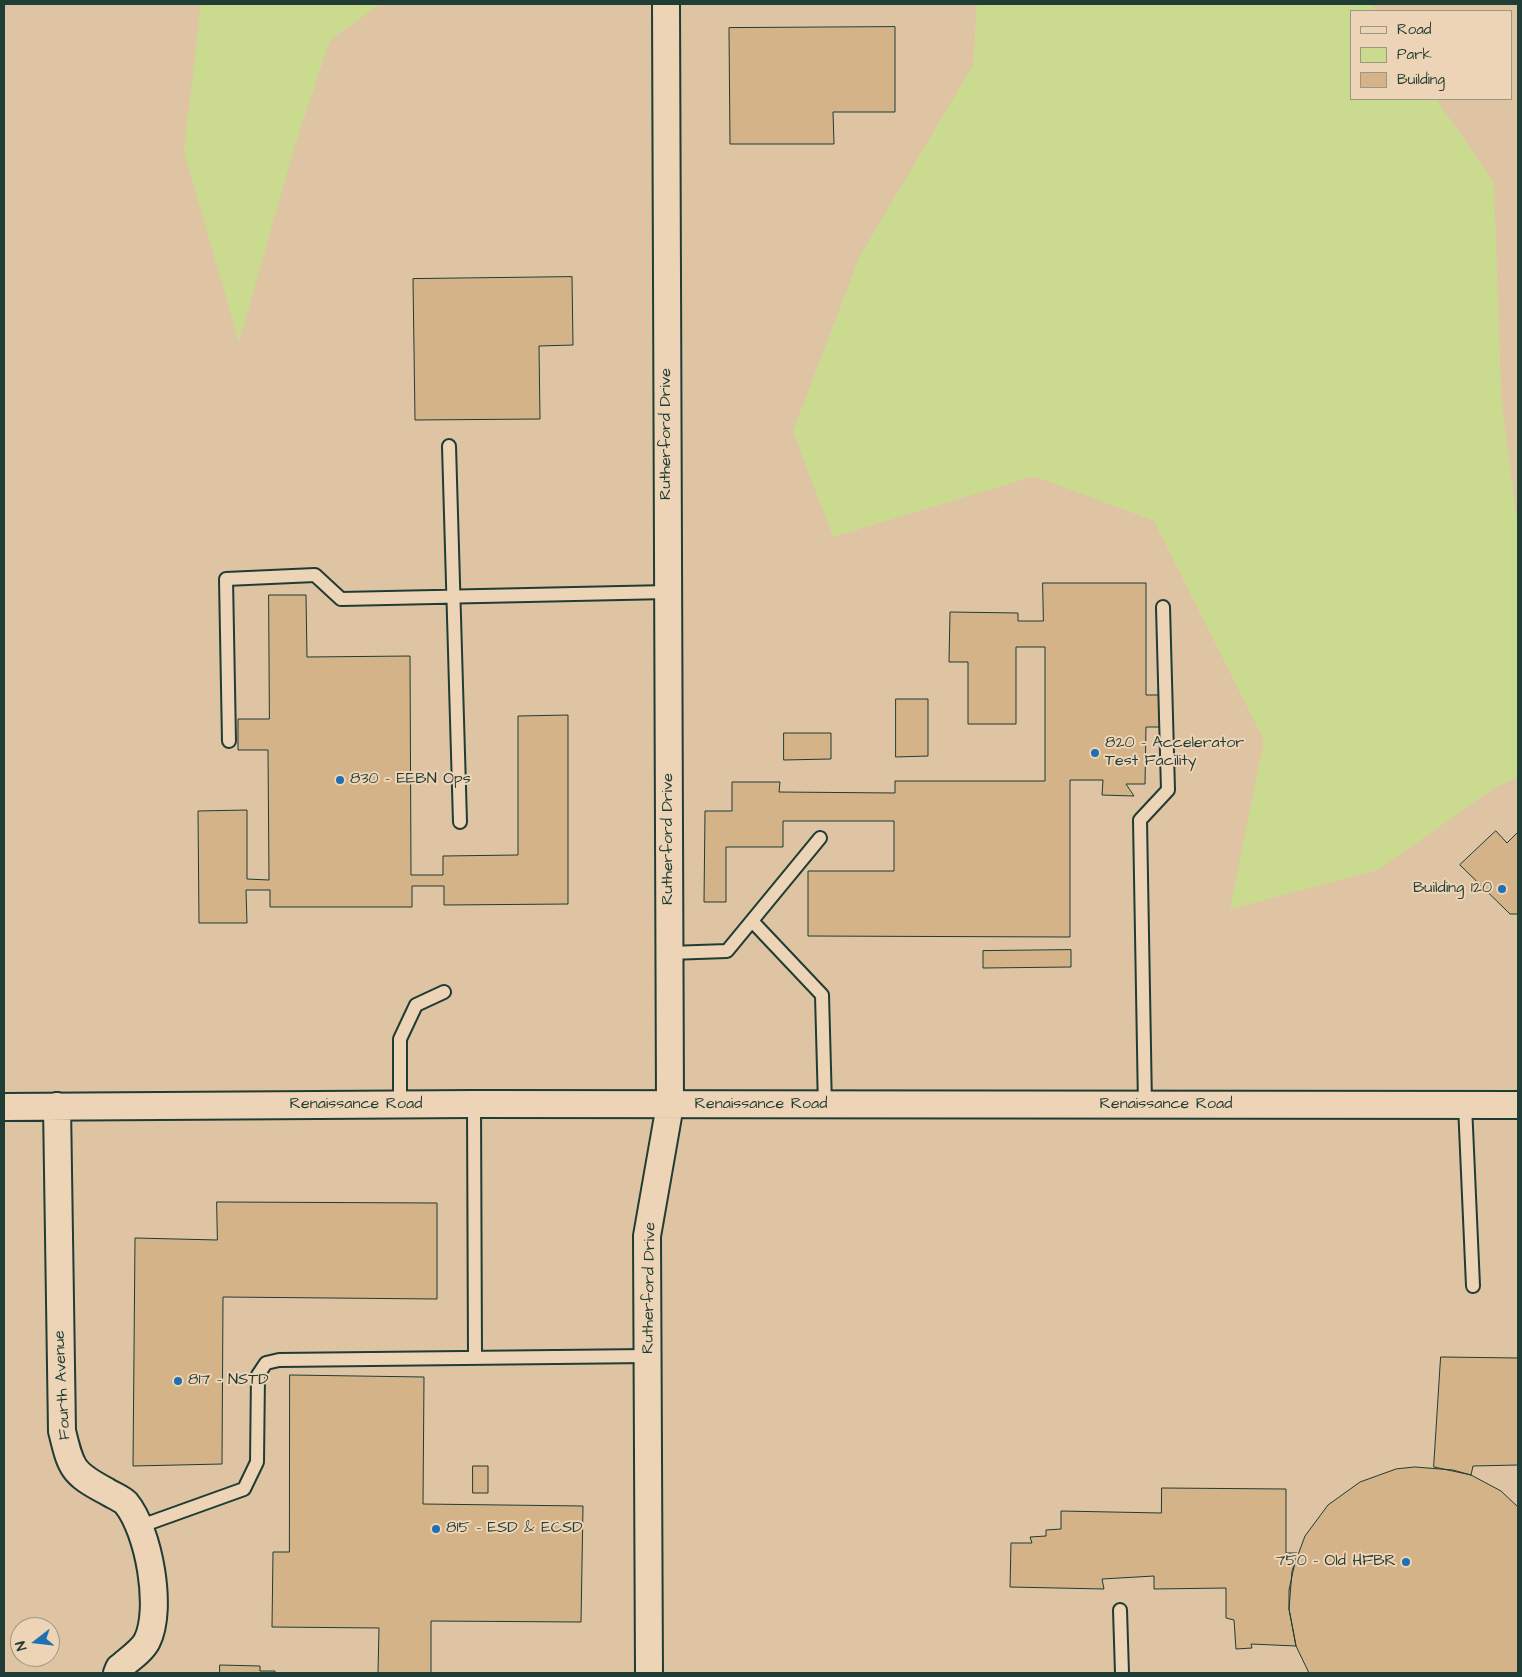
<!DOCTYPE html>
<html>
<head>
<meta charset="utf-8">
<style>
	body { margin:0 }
	#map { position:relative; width:1522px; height:1677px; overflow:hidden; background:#eed4b6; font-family:"Architects Daughter",sans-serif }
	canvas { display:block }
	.frame { position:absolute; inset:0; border:5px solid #1f3d34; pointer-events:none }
	.legend { position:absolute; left:1350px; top:10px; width:162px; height:90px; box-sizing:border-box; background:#eed4b6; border:1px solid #9b9882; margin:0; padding:6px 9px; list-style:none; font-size:15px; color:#1f3d34 }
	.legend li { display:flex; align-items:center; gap:10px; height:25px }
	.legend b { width:25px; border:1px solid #9b9882 }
	.north { position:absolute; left:10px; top:1617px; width:50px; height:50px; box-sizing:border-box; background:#eed4b6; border:1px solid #9b9882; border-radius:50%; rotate:254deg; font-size:14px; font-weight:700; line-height:20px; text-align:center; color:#1f3d34 }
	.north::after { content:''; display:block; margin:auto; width:18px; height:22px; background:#1f6fb2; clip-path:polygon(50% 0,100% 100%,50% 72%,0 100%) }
</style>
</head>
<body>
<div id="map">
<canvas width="1522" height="1677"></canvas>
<div class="frame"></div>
<ul class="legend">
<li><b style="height:6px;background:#eed4b6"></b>Road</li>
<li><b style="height:14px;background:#cadb90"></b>Park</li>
<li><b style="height:14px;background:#d4b388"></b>Building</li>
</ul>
<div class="north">N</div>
</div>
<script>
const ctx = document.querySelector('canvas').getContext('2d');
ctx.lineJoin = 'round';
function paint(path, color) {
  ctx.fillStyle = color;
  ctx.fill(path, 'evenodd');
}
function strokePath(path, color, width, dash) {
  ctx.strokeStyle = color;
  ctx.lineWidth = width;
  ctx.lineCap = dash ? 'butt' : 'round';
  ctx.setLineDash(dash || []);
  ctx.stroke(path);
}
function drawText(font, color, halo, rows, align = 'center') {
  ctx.font = font + ' "Architects Daughter",sans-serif';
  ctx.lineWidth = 4;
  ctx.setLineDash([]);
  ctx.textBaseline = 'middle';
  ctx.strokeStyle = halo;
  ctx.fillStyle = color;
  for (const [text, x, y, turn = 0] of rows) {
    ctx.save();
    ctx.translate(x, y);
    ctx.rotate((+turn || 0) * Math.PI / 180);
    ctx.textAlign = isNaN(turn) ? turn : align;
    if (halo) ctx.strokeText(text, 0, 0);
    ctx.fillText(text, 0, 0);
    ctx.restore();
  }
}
const built = new Path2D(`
	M4 4H1518V1673H4ZM1351 11H1511V99H1351ZM20 1627H50V1657H20Z`);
const green = new Path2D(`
	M201 4H380L330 40 294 148 239 342 184 151Z
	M977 4H1372L1375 11H1351V99H1436L1494 182 1501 393 1518 530V777L1493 789 1378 870 1230 909 1264 740 1154 521 1034 476 833 537 793 431 860 256 973 65Z`);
const building = new Path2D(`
	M895 27V112H833L834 144H730L729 28Z
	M572 277 573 345 539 346 540 419 415 420 413 279Z
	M1043 583H1146V695H1160V727H1146L1145 784H1126L1134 796 1102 795 1103 780H1070V937L808 936V871H894V821H783V847H726V902H704L705 811H732V782H780L779 792 895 793V781H1045V647H1016V724H968V662H949L950 612 1018 613V621H1043Z
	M269 595H306L307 657 410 656 411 875H443V856L518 855V716L568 715V904L444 905V886H412V907H270V890H246L247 923H199L198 811 247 810V879L269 880 268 750H238V719H269Z
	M896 699H928V756L896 757Z
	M784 733H831V759L784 760Z
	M1496 831 1507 843 1518 832V914H1510L1460 865Z
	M1071 950V967L983 968V951Z
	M217 1202 437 1203V1299L223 1297 222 1464 133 1466 135 1238 217 1240Z
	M1441 1357 1518 1358V1465L1473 1466 1471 1475 1434 1467Z
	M290 1375 424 1377 423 1504 583 1506 581 1622 431 1621V1673H378L379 1628 272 1627 273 1552H289Z
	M473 1466H488V1493H473Z
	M1415 1467 1453 1470 1471 1475 1501 1491 1518 1507V1673H1309L1296 1646 1289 1609 1292 1571 1305 1536 1328 1505 1360 1482 1396 1469Z
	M1162 1488 1286 1489V1553H1297L1289 1590V1609L1296 1646 1251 1644 1252 1648 1236 1649 1234 1620 1226 1618V1588L1154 1589V1576L1102 1579 1104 1589 1010 1587 1011 1543H1032L1030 1537 1046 1536V1530L1061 1529V1511L1161 1513Z
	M220 1665 260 1666V1671H275V1673H220Z`);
const lane = new Path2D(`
	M449 446 460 822
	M229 741 226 579 315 575 341 599 668 592
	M753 922 822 995 825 1105
	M669 953 727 951 820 838
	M474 1104 475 1357
	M400 1105V1039L416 1005 444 992
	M1145 1105 1140 820 1168 790 1163 607
	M1465 1105 1473 1286
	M141 1526 244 1489 257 1462 258 1375 266 1363 279 1360 648 1356
	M1120 1610 1122 1673`);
const street = new Path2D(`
	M57 1106 62 1431C71 1468 72 1473 106 1491 112 1495 121 1498 126 1503 149 1531 163 1609 147 1641 142 1651 128 1660 119 1668L117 1673
	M4 1107 474 1104 1518 1105
	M649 1673 647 1236 670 1105 666 4`);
const markers = [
	[1095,753,5,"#1f6fb2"],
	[340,780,5,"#1f6fb2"],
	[1502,889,5,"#1f6fb2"],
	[178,1381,5,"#1f6fb2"],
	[436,1529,5,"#1f6fb2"],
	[1406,1562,5,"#1f6fb2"]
];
const streetNames = [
	["Rutherford Drive",667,434,-90],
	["Rutherford Drive",669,839,-90],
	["Renaissance Road",356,1105],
	["Renaissance Road",761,1105],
	["Renaissance Road",1166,1105],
	["Rutherford Drive",650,1288,-89],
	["Fourth Avenue",63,1385,-93]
];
const poiNames = [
	["820 - Accelerator",1105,744],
	["Test Facility",1105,762],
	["830 - EEBN Ops",350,780],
	["Building 120",1492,889,"right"],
	["817 - NSTD",188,1381],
	["815 - ESD & ECSD",446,1529],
	["750 - Old HFBR",1396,1562,"right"]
];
paint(built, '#dec4a3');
paint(green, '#cadb90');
paint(building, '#d4b388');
strokePath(building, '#1f3d34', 1);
strokePath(lane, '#1f3d34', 16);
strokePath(street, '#1f3d34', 30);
strokePath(lane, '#eed4b6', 12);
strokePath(street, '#eed4b6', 26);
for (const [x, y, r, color] of markers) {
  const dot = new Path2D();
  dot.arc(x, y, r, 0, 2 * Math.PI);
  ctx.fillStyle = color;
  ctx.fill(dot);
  strokePath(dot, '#eed4b6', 2);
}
drawText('16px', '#1f3d34', '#eed4b6', streetNames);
drawText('16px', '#1f3d34', '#eed4b6', poiNames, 'left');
</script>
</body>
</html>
